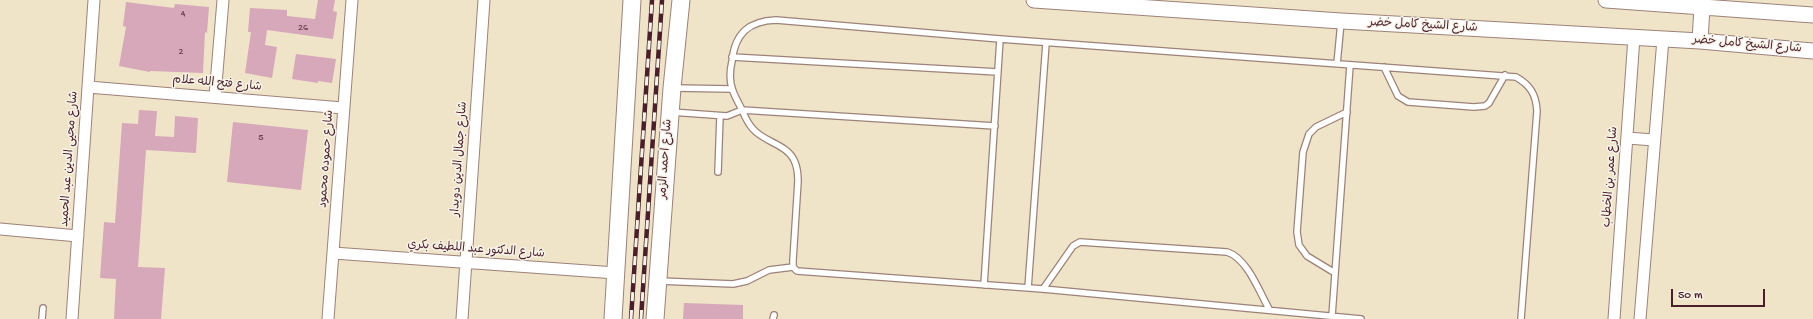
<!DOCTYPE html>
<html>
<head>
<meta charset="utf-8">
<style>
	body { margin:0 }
	#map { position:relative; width:1813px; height:319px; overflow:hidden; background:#efe4c7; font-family:"Gochi Hand",sans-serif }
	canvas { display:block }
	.scale { position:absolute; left:1671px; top:289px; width:94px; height:18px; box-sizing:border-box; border:2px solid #4a1f2b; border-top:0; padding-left:5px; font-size:12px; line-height:14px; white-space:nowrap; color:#4a1f2b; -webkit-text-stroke:3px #f7f3e8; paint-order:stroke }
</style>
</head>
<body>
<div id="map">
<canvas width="1813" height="319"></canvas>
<div class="scale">50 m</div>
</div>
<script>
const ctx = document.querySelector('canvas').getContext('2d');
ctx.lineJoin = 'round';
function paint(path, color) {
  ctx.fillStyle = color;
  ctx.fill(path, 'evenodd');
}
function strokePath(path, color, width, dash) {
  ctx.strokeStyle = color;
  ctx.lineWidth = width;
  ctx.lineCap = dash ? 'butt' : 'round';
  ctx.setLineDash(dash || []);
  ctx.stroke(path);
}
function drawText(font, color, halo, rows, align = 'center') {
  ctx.font = font + ' "Gochi Hand","Playpen Sans Arabic",sans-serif';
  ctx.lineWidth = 3;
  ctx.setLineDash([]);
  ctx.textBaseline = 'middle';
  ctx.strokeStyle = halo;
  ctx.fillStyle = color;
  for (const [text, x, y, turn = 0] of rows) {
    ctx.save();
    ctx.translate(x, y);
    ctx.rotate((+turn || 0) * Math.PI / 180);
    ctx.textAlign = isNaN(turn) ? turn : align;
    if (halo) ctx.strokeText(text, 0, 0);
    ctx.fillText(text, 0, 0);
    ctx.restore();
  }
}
const building = new Path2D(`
	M318 0H335L333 11 337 12 333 39 267 30 265 45 277 47 272 78 245 73 251 32H248L250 8 287 10V16L315 19Z
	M126 2 174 8 175 4 209 7 207 33 205 32 203 73 150 71V72L119 66 126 27 123 26Z
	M296 54 336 59 332 83 318 81V83L292 79Z
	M139 110 157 111 155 136 174 137 175 116 198 118 196 153 146 150 138 267 165 268 161 319H114L116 279 100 278 104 222 115 223 122 123 138 124Z
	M233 122 308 130 301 190 227 182Z
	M684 303 743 305V319H683Z`);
const service = new Path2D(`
	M732 57 998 72
	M1337 64 1341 22
	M1384 67 1398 96 1408 102 1474 107 1485 106 1489 103 1505 75
	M674 88 732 89
	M671 112 727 116 742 110 995 126
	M718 172 720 116
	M1335 273 1307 256 1299 245 1297 232 1303 152 1309 134 1316 127 1347 112
	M659 281 733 284 747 281 769 270 793 267
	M984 285 1000 39
	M1028 288 1046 43
	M1043 289 1073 246 1080 242 1227 252C1247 258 1259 291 1269 309
	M1332 316 1350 65
	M42 319 43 308
	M773 319 774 315
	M1361 319 1043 289 797 271 793 267V260L798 181C798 175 797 166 794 160 786 144 764 142 753 129 748 124 745 117 742 110 739 103 734 96 732 88 729 79 730 70 732 61 735 33 749 21 776 20L1000 39 1516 77C1530 85 1536 94 1537 111L1521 319`);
const minor = new Path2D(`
	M88 87 343 108
	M215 96 223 0
	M1627 138 1654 140
	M0 229 78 236
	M333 253 616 273
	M72 319 94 0
	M328 319 352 0
	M462 319 484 0
	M1614 319 1634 37
	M1640 319 1663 39`);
const secondary = new Path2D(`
	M1034 0 1341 21 1700 41 1813 51
	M1606 0 1813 15
	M1700 41 1702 7`);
const primary = new Path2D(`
	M613 319 632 0
	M655 319 672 88 681 0`);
const rail = new Path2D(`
	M631 319 652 0
	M641 319 662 0`);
const numberNames = [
	["4",183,14],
	["26",303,28],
	["2",181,52],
	["5",261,138]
];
const streetNames = [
	["شارع الشيخ كامل خضر",1423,26,3],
	["شارع الشيخ كامل خضر",1747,45,5],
	["شارع فتح الله علام",217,84,5],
	["شارع محيى الدين عبد الحميد",70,159,-86],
	["شارع حموده محمود",327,159,-86],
	["شارع جمال الدين دويدار",460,159,-86],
	["شارع احمد الزمر",666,159,-86],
	["شارع عمر بن الخطاب",1611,177,-86],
	["شارع الدكتور عبد اللطيف بكري",476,250,4]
];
paint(building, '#d7a7ba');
strokePath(service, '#9c8279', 8);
strokePath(minor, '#9c8279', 13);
strokePath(secondary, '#9c8279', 17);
strokePath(primary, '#9c8279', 19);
strokePath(service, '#fff', 5.5);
strokePath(minor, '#fff', 11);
strokePath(secondary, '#fff', 15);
strokePath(primary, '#fff', 17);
strokePath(rail, '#4a1f2b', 4.5);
strokePath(rail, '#f7f3e8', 3, [9]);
drawText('10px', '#6d414f', null, numberNames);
drawText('12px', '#4a1f2b', '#f7f3e8', streetNames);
</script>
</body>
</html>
